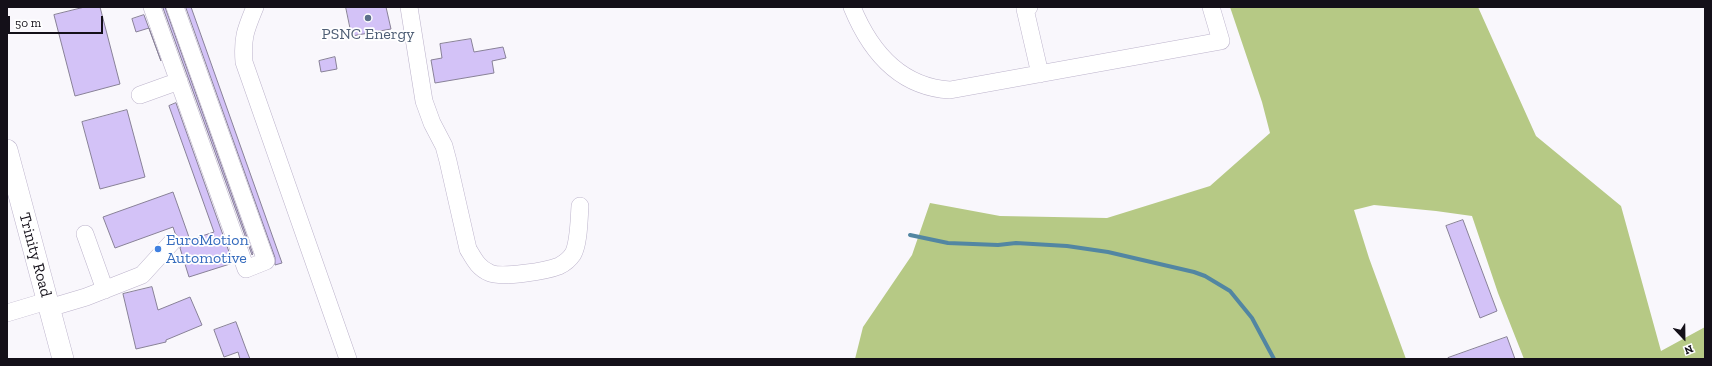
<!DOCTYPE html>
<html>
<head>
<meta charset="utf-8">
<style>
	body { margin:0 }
	#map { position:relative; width:1712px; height:366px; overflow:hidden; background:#f9f7fc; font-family:"Zilla Slab",serif }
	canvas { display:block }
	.frame { position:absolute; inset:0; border:8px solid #141019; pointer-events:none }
	.north { position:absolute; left:1664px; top:318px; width:40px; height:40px; -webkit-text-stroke:3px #fff; paint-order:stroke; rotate:158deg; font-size:11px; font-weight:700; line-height:16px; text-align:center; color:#141019 }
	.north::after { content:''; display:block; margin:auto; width:14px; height:18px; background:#141019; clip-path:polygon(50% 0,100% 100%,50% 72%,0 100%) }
	.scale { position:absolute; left:8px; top:16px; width:95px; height:18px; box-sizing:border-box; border:2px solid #141019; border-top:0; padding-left:5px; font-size:12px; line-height:14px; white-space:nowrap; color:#141019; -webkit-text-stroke:3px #fff; paint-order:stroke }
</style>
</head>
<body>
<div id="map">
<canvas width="1712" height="366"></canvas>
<div class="frame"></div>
<div class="north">N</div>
<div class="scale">50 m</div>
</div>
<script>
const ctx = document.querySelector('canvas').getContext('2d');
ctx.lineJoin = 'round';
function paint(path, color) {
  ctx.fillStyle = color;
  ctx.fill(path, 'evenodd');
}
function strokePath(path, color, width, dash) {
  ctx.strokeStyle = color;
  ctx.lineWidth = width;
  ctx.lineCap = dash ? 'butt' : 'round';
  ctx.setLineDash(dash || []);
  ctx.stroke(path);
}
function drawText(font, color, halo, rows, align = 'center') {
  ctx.font = font + ' "Zilla Slab",serif';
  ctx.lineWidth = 3.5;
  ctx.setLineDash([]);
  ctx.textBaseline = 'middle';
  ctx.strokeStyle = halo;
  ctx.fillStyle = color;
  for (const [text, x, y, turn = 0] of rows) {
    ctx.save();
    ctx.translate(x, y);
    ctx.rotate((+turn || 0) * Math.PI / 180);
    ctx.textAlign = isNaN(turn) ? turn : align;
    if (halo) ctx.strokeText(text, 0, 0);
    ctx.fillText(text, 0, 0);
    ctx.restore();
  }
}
const forest = new Path2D(`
	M1230 7H1478L1536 136 1621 206 1661 351 1705 327V359H1524L1498 293 1472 216 1436 211 1374 205 1354 210 1369 258 1406 359H855L863 327 912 255 930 203 1000 216 1107 218 1210 186 1270 133 1262 102Z`);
const stream = new Path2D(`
	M910 235 948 243 998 245 1016 243 1067 246 1108 252 1194 272 1205 276 1230 291 1252 318 1274 359`);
const building = new Path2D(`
	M85 7H100L120 84 75 96 54 15Z
	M165 7 253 254 252 255 163 8Z
	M186 7H191L282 263 275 265V258Z
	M346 7H386L391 29 352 36Z
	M144 15 161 61 149 28 136 32 132 19Z
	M471 39 474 52 503 47 506 58 492 61 494 73 435 83 431 60 442 58 440 44Z
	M335 57 337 69 321 72 319 61Z
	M176 103 233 263 189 277 180 248 182 244 181 239 175 233 173 227 115 248 103 217 173 192 190 240 214 232 169 106Z
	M127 110 145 177 100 189 82 122Z
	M1463 220 1497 311 1480 318 1446 226Z
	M152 287 158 310 190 297 202 325 166 340V342L136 349 123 294Z
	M236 322 246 349 250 359H240L238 352 224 357 214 330Z
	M1507 337 1515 359H1448V358Z`);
const minor = new Path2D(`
	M152 7 246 269 266 261 175 7
	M255 7C246 29 242 37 244 62L348 359
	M409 7 424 101 432 123 444 146 448 161 468 249C474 259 478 268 490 273 502 278 547 271 559 266 565 263 569 260 573 254 579 243 579 219 580 206
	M852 7C870 51 900 87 950 90L1221 41 1211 7
	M1029 7 1025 9 1040 74
	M140 95 179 81
	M85 234 105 290
	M49 308 86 297 142 275 172 242
	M7 313 47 301`);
const major = new Path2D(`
	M7 150 63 359`);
const markers = [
	[368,18,4,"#5c6f8a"],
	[158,249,4,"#3f7fe0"]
];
const serviceNames = [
	["PSNC Energy",368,34]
];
const shopNames = [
	["EuroMotion",166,240],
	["Automotive",166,258]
];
const streetNames = [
	["Trinity Road",35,255,75]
];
paint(forest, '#b6c985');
strokePath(stream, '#5286a2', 4);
paint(building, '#d3c2f7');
strokePath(building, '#888197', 1);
strokePath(minor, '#bcb3cb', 18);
strokePath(major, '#bcb3cb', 22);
strokePath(minor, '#fff', 17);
strokePath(major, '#fff', 21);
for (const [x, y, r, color] of markers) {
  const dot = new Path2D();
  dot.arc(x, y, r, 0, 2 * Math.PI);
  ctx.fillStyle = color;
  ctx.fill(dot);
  strokePath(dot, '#fff', 1.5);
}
drawText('16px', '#4e5e75', '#fff', serviceNames);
drawText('16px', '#366cbe', '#fff', shopNames, 'left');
drawText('16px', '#141019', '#fff', streetNames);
</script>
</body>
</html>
